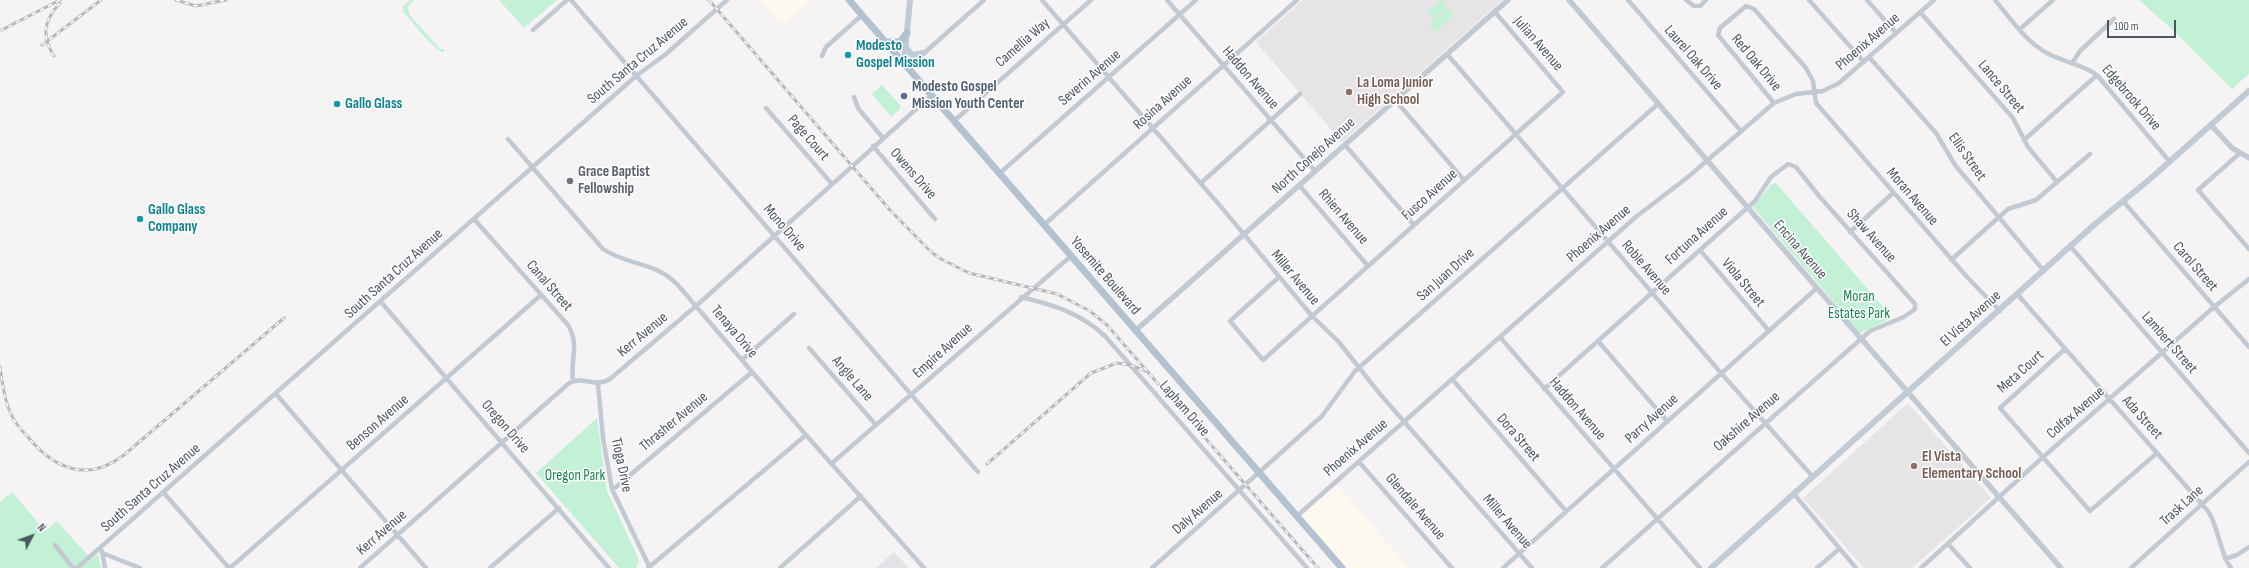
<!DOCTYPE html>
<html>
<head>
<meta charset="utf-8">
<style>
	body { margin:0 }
	#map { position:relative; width:2249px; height:568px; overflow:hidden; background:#f5f3f3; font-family:"Sofia Sans Condensed",sans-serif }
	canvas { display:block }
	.north { position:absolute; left:12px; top:516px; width:40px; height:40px; -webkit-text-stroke:3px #fff; paint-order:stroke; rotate:49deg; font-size:11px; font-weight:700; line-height:16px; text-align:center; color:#4a5661 }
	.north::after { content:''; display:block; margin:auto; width:14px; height:18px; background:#4a5661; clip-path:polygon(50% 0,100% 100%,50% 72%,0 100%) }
	.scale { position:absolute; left:2107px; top:20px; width:69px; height:18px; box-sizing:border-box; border:2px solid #4a5661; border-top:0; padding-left:5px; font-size:12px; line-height:14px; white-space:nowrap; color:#4a5661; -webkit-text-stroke:3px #fff; paint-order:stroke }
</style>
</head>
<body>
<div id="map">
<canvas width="2249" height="568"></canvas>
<div class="north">N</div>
<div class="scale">100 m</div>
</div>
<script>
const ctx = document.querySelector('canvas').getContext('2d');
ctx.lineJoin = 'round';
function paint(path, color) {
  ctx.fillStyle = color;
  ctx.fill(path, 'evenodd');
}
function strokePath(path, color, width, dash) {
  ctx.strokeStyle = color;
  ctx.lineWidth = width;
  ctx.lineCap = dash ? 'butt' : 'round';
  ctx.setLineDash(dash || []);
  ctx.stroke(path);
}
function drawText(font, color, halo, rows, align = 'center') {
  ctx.font = font + ' "Sofia Sans Condensed",sans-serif';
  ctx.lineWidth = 3;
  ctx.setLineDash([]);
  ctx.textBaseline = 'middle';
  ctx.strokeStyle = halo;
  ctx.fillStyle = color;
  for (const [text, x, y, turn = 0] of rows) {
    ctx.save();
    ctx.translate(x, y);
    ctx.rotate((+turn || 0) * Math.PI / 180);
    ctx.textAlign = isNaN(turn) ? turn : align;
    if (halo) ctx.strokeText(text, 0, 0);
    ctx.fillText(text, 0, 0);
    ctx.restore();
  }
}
const commercial = new Path2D(`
	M760 0H811L786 22H779Z
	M1337 485 1409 568H1346L1301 516Z`);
const education = new Path2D(`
	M1303 0H1502L1342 142 1256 42Z
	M1908 403 1991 498 1912 568H1864L1803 498Z`);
const airport = new Path2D(`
	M894 552 909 568H876Z`);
const green = new Path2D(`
	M410 0H414L408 7 409 14 440 49H444V52C435 53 412 20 403 12V6Z
	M499 0H557L524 28Z
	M1441 0 1447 7 1435 18 1428 11Z
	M2139 0H2249V74L2232 89 2174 31Z
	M1448 8 1454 15 1442 26 1437 22 1441 27 1435 32 1429 25Z
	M882 85 900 105V109L891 117 872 94Z
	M1776 183 1883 307 1881 309 1889 319 1860 333 1753 207 1772 184Z
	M597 418 607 491 639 560 636 568H619L536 473Z
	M12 492 45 531 57 521 91 559 98 554 101 568H0V502Z`);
const minor = new Path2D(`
	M571 0 978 472
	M1042 0 1222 208 1312 316 1338 341 1380 394 1532 568
	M1167 0 1315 171
	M1628 0 1741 131
	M1686 0 1694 6H1700L1706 0
	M1809 0 1864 62
	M1867 0 1896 33
	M1995 0C2010 18 2026 42 2047 53 2063 62 2081 64 2097 75L2170 162
	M1920 12 2013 118 2028 147 2057 182
	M2020 29 2053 0
	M533 30 567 0
	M1447 54 1721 373 1813 477
	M822 56 826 47 862 15
	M1869 57 1936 133 1955 165 2044 271
	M2073 62 2080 51 2114 19
	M904 63 915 61 984 0
	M854 97 858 108 882 137
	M1395 100 1464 180
	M1774 103 1718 35 1720 28 1746 6 1754 9 1806 68 1813 81 1816 103 1967 277 2000 311
	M766 108 832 184
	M954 121 1091 0
	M508 139 603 249C628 266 654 261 677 284L806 435 924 568
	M2024 140 2097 75
	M1345 145 1414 225
	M873 146 935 219
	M2240 153 2198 190 2249 249
	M1000 173 1196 0
	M1201 183 1300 94
	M1299 185 1368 266
	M2123 201 2249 347
	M474 219 568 325C580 346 570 359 573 381
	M1045 224 1297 0
	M1850 232 1893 193
	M2071 247 2249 453
	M1700 250 1769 331
	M1951 260 2008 209 2036 200 2090 154
	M1279 277 1230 321 1263 360 1563 92 1495 12
	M2018 295 2208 511C2219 528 2219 551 2231 568
	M1021 297C1054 305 1080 313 1105 336L1307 568
	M381 302 609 568
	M1500 337 1700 568
	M1598 341 1667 421
	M809 348 876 425
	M2065 349 2000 408 2090 511 2157 453
	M742 360 794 314
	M1452 379 1566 511
	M598 384 603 438 612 489 650 568
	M1544 389 1755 201 1771 177 1788 164 1796 167 1819 196 1915 304V309L1904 317 1870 331 1602 568
	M276 394 426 568
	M1359 462 1452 568
	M831 464 1071 256
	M612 489 616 487 752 372
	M164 493 229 568
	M1794 494 1856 568
	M1297 516 1637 216 1688 177 1774 103 1796 94 1823 91 1839 83 1934 0
	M1948 544 1970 568
	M55 545 73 568
	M102 551 105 568
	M102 553 140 568
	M2225 559 2237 555 2249 547
	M77 568 636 76 666 54 727 0
	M230 568 541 295
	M360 568 568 384C582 374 594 389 610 379L696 306 932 95
	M490 568 559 508
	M648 568 806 435
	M780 568 861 496
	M1152 568 1322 416 1355 371 1658 104
	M1503 568 1817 288
	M1817 568 1839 549
	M1921 568 2042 458 2214 307 2249 279
	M2131 568 2249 462`);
const tertiary = new Path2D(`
	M1569 0 1817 288 2061 568
	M2211 125 2232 148 2249 158
	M1135 331 1508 0`);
const secondary = new Path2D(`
	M905 46 912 55 924 53
	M904 63 910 0
	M1711 568 2095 224 2150 179 2249 91`);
const primary = new Path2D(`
	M849 0 1342 568
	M886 42H900L907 33`);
const rail = new Path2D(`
	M176 0 196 6 226 0
	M709 0 889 209 931 252 941 259 969 273 1057 294 1090 311 1107 325 1318 568
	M0 31 60 0
	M42 45 101 0
	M54 56C41 36 44 20 60 3
	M0 367C2 383 4 398 10 412 14 422 21 430 28 437 54 469 88 483 124 455L284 318
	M987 464 1091 373 1117 363 1130 365 1146 371`);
const markers = [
	[848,55,4,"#0f9aa8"],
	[1349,92,4,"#8d6e63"],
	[904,96,4,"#5c6f8a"],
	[337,104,4,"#0f9aa8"],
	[570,181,4,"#6b7280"],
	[140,219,4,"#0f9aa8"],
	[1914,466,4,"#8d6e63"]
];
const streetNames = [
	["Phoenix Avenue",1868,42,-41],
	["Camellia Way",1023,43,-41],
	["Julian Avenue",1538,44,49],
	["Laurel Oak Drive",1693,58,49],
	["South Santa Cruz Avenue",638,61,-40],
	["Red Oak Drive",1756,63,50],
	["Severin Avenue",1090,78,-41],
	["Haddon Avenue",1250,78,49],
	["Lance Street",2001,87,50],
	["Edgebrook Drive",2131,98,49],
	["Rosina Avenue",1163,103,-42],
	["Page Court",808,138,49],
	["North Conejo Avenue",1314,156,-42],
	["Ellis Street",1967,157,55],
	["Owens Drive",913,174,49],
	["Fusco Avenue",1430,195,-42],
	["Moran Avenue",1912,197,49],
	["Rhien Avenue",1343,217,49],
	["Mono Drive",784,228,49],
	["Phoenix Avenue",1599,234,-41],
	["Fortuna Avenue",1697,236,-42],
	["Shaw Avenue",1871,236,48],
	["Encina Avenue",1800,250,49],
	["Carol Street",2195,267,49],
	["Roble Avenue",1646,268,49],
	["South Santa Cruz Avenue",394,274,-42],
	["San Juan Drive",1446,275,-42],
	["Yosemite Boulevard",1105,276,49],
	["Miller Avenue",1295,278,50],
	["Viola Street",1743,283,50],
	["Canal Street",549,286,49],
	["El Vista Avenue",1971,319,-42],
	["Tenaya Drive",734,332,50],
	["Kerr Avenue",643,335,-40],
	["Lambert Street",2169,343,49],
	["Empire Avenue",943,351,-42],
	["Meta Court",2021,372,-42],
	["Angle Lane",852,379,49],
	["Lapham Drive",1184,409,49],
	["Haddon Avenue",1577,409,49],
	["Colfax Avenue",2076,413,-41],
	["Ada Street",2142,418,48],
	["Parry Avenue",1652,419,-42],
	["Thrasher Avenue",674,422,-40],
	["Oakshire Avenue",1747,422,-41],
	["Benson Avenue",378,423,-41],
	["Oregon Drive",505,427,49],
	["Dora Street",1518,438,49],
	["Phoenix Avenue",1356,448,-41],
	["Tioga Drive",621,465,78],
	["South Santa Cruz Avenue",151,488,-41],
	["Trask Lane",2182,506,-42],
	["Glendale Avenue",1415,507,49],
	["Daly Avenue",1198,512,-41],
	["Miller Avenue",1507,522,49],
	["Kerr Avenue",382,533,-41]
];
const cultureNames = [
	["Modesto",856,46],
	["Gospel Mission",856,63],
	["Gallo Glass",345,104],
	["Gallo Glass",148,210],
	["Company",148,227]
];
const educationNames = [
	["La Loma Junior",1357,83],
	["High School",1357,100],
	["El Vista",1922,457],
	["Elementary School",1922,474]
];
const serviceNames = [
	["Modesto Gospel",912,87],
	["Mission Youth Center",912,104]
];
const worshipNames = [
	["Grace Baptist",578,172],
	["Fellowship",578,189]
];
const parkNames = [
	["Moran",1859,297],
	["Estates Park",1859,314],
	["Oregon Park",575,476]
];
paint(commercial, '#fdf9ef');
paint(education, '#e6e4e5');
paint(airport, '#e2e4e7');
paint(green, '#c3f1d5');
strokePath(minor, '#c1cad2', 4.5);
strokePath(tertiary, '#c1cad2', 5.5);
strokePath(secondary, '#c1cbd6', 6);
strokePath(primary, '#b3c2d1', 7);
strokePath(rail, '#b5b8bd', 3);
strokePath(rail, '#fff', 1.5, [4.5]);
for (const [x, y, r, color] of markers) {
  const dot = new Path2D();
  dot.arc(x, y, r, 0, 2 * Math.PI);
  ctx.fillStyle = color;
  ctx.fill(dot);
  strokePath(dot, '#fff', 1.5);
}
drawText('15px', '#4a5661', '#fff', streetNames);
drawText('bold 15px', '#0d838f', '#fff', cultureNames, 'left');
drawText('bold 15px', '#785e54', '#fff', educationNames, 'left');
drawText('bold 15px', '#4e5e75', '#fff', serviceNames, 'left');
drawText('bold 15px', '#5b616d', '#fff', worshipNames, 'left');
drawText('15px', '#17864f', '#fff', parkNames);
</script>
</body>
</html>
